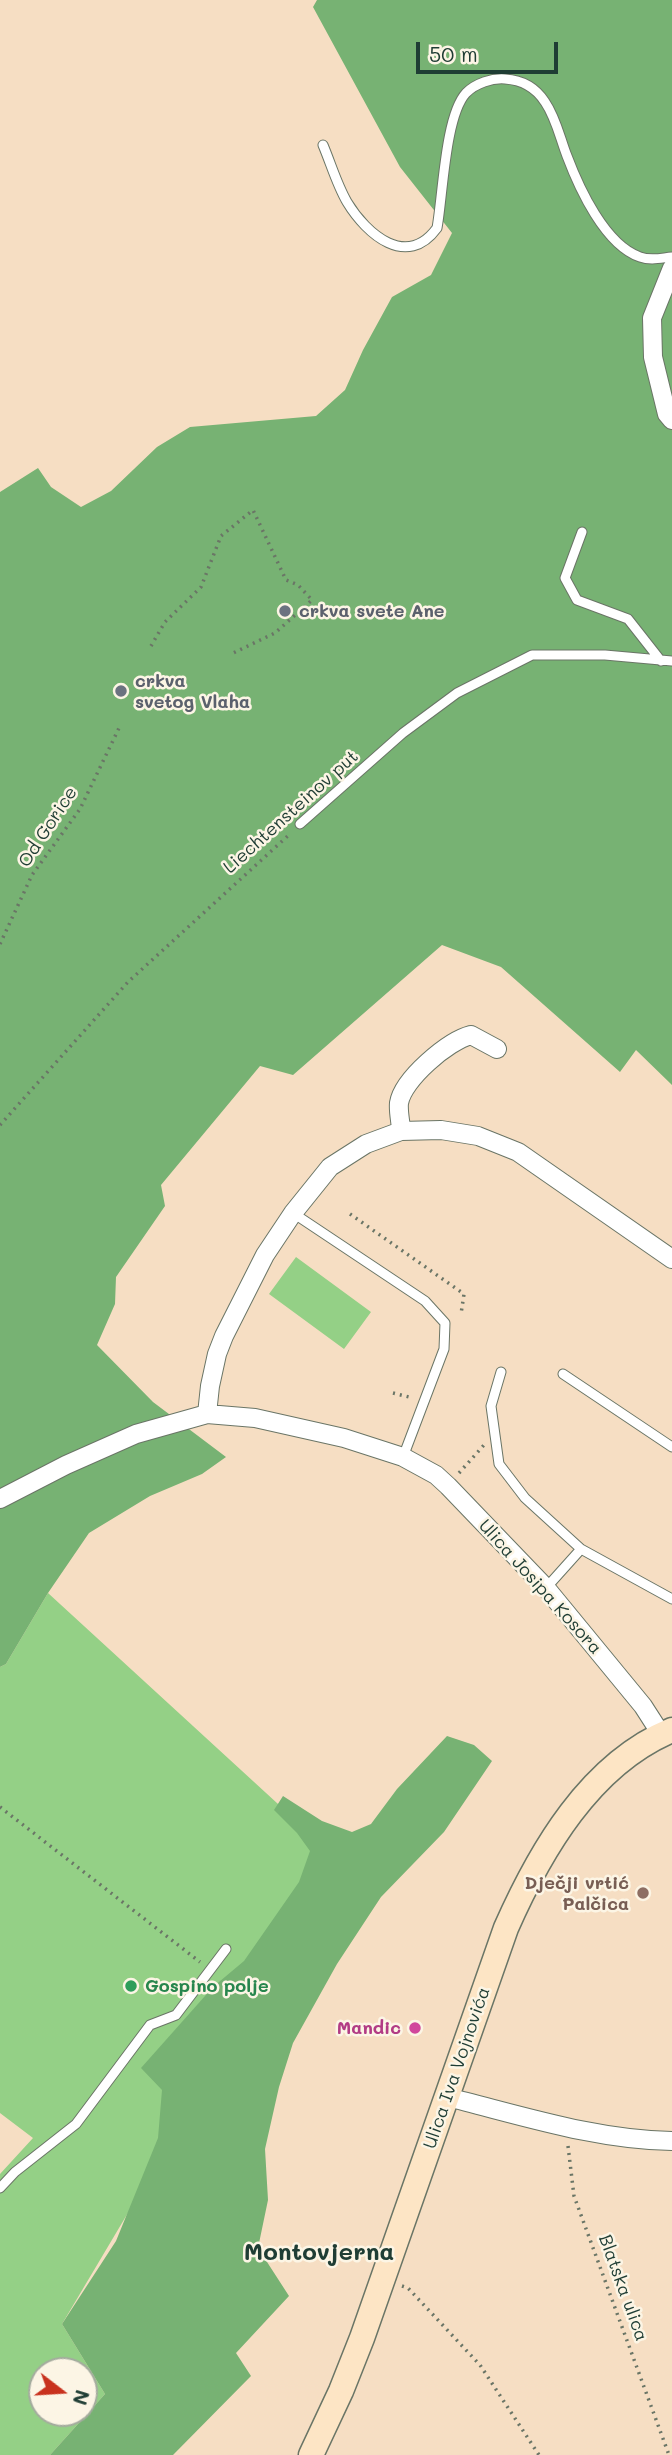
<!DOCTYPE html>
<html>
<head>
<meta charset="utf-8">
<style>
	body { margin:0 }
	#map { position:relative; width:672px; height:2455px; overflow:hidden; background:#f6dec3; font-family:Mali,sans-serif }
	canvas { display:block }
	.north { position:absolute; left:28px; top:2357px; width:70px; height:70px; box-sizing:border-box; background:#fcf5e5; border:2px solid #a4ab9e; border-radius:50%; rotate:107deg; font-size:19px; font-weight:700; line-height:28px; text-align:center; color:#1f3d34 }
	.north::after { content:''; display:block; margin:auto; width:24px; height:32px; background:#c8321e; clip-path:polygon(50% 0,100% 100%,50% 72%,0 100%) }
	.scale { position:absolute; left:416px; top:42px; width:142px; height:32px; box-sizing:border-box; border:4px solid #1f3d34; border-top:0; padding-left:9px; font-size:21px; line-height:24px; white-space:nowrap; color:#1f3d34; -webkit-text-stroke:5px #fcf5e5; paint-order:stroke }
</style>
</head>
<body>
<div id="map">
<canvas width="672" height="2455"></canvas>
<div class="north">N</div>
<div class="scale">50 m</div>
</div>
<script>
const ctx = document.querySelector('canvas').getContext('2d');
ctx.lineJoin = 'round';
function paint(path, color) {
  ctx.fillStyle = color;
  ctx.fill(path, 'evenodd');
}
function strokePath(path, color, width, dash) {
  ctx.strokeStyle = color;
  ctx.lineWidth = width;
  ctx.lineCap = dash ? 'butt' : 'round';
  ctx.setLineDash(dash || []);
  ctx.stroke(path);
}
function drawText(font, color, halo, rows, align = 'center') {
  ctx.font = font + ' Mali,sans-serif';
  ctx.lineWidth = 5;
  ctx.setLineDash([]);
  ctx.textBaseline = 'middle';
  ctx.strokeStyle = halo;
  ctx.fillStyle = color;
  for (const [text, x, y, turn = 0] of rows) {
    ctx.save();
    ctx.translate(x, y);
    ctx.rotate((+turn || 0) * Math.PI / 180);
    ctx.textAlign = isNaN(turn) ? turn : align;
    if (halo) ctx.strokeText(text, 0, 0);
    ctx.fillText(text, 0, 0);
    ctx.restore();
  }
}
const green = new Path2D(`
	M296 1257 371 1312 344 1349 269 1294Z
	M48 1593 338 1859 62 2324 105 2394 50 2455H0V2174L33 2138 0 2113V1667L6 1664ZM42 2371H84V2413H42Z`);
const forest = new Path2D(`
	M317 0H672V1085L636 1050 620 1072 501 967 442 945 293 1075 260 1066 161 1185 165 1206 116 1277 115 1304 97 1345 153 1402 226 1457 202 1474 150 1496 89 1533 48 1593 6 1664 0 1667V492L38 468 51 487 81 507 111 491 157 447 190 427 316 416 345 390 363 350 392 297 431 275 452 233 400 167 313 7Z
	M447 1736 474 1745 492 1761 444 1832 381 1897 337 1964 293 2043 279 2087 265 2149 268 2200 258 2248 289 2296 236 2353 251 2376 173 2455H50L105 2394 62 2324 116 2241 158 2138 162 2090 141 2068 213 1987 244 1961 299 1882 310 1851 297 1833 274 1810 283 1796 322 1821 352 1832 371 1824 397 1789Z`);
const path = new Path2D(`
	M151 646 165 622 201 587 221 536 253 510 286 580 298 585 312 600 275 633 231 654
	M0 944 32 875 80 809 120 726
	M0 1125 128 982 291 833
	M350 1214 464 1294 461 1314
	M393 1393 413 1398
	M459 1473 484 1445
	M0 1807 200 1962
	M568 2146 574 2196 669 2455
	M402 2286 408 2288 480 2365 539 2455`);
const service = new Path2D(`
	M323 145C331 164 337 185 347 202 367 235 407 269 437 228 443 195 445 116 466 93 476 83 492 78 505 79 522 80 536 88 545 102 556 118 560 138 567 156 579 188 605 245 640 257 651 261 661 258 672 257
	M582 532 565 578 577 600 628 619 661 661
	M300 824 403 733 457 693 532 655H605L672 661
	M293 1213 425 1301 445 1323 444 1349 403 1457
	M501 1372 491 1406 499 1464 525 1498 581 1549 672 1599
	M563 1374 672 1447
	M546 1588 581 1549
	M0 2188 15 2172 76 2124 150 2025 176 2015 226 1949`);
const minor = new Path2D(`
	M672 268 652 318 653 357 667 414 672 420
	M401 1131C401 1123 398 1112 399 1103 403 1079 448 1041 471 1035L497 1049
	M207 1414 210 1386 217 1354 224 1336 265 1255 293 1213 330 1167 366 1144 401 1131 441 1130 478 1136 518 1152 672 1259
	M0 1499 66 1465 136 1434 207 1414 255 1418 344 1438 403 1457 436 1475 448 1486 546 1588 643 1706 661 1734
	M447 2097C520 2115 596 2140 672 2141`);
const secondary = new Path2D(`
	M311 2455 341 2391 362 2338 506 1928C540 1851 590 1764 672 1730`);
const markers = [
	[285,611,7,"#6b7280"],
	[121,691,7,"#6b7280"],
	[643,1893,7,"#8d6e63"],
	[131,1986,7,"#2e9e5b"],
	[415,2028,7,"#d1479c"]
];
const worshipNames = [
	["crkva svete Ane",299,611],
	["crkva",135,681],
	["svetog Vlaha",135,702]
];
const streetNames = [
	["Liechtensteinov put",291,812,-42],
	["Od Gorice",48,827,-57],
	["Ulica Josipa Kosora",540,1587,48],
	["Ulica Iva Vojnovića",457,2068,-71],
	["Blatska ulica",623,2288,70]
];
const educationNames = [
	["Dječji vrtić",629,1883],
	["Palčica",629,1904]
];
const leisureNames = [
	["Gospino polje",145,1986]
];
const hotelNames = [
	["Mandic",401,2028]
];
const districtNames = [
	["Montovjerna",319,2253]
];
paint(green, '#94d086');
paint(forest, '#77b273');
strokePath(service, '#6a7566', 11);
strokePath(minor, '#6a7566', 20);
strokePath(secondary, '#6a7566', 27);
strokePath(path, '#6a7566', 3.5, [2, 5]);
strokePath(service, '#fff', 9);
strokePath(minor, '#fff', 18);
strokePath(secondary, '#fde5c5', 24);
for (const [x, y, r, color] of markers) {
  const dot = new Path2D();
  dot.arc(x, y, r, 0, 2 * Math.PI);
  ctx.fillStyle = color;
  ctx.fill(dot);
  strokePath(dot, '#fcf5e5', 2.5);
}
drawText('bold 18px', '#5b616d', '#fcf5e5', worshipNames, 'left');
drawText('18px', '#1f3d34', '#fcf5e5', streetNames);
drawText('bold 18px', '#785e54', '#fcf5e5', educationNames, 'right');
drawText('bold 18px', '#27864d', '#fcf5e5', leisureNames, 'left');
drawText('bold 18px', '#b23c85', '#fcf5e5', hotelNames, 'right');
drawText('bold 24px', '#1f3d34', '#fcf5e5', districtNames);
</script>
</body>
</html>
